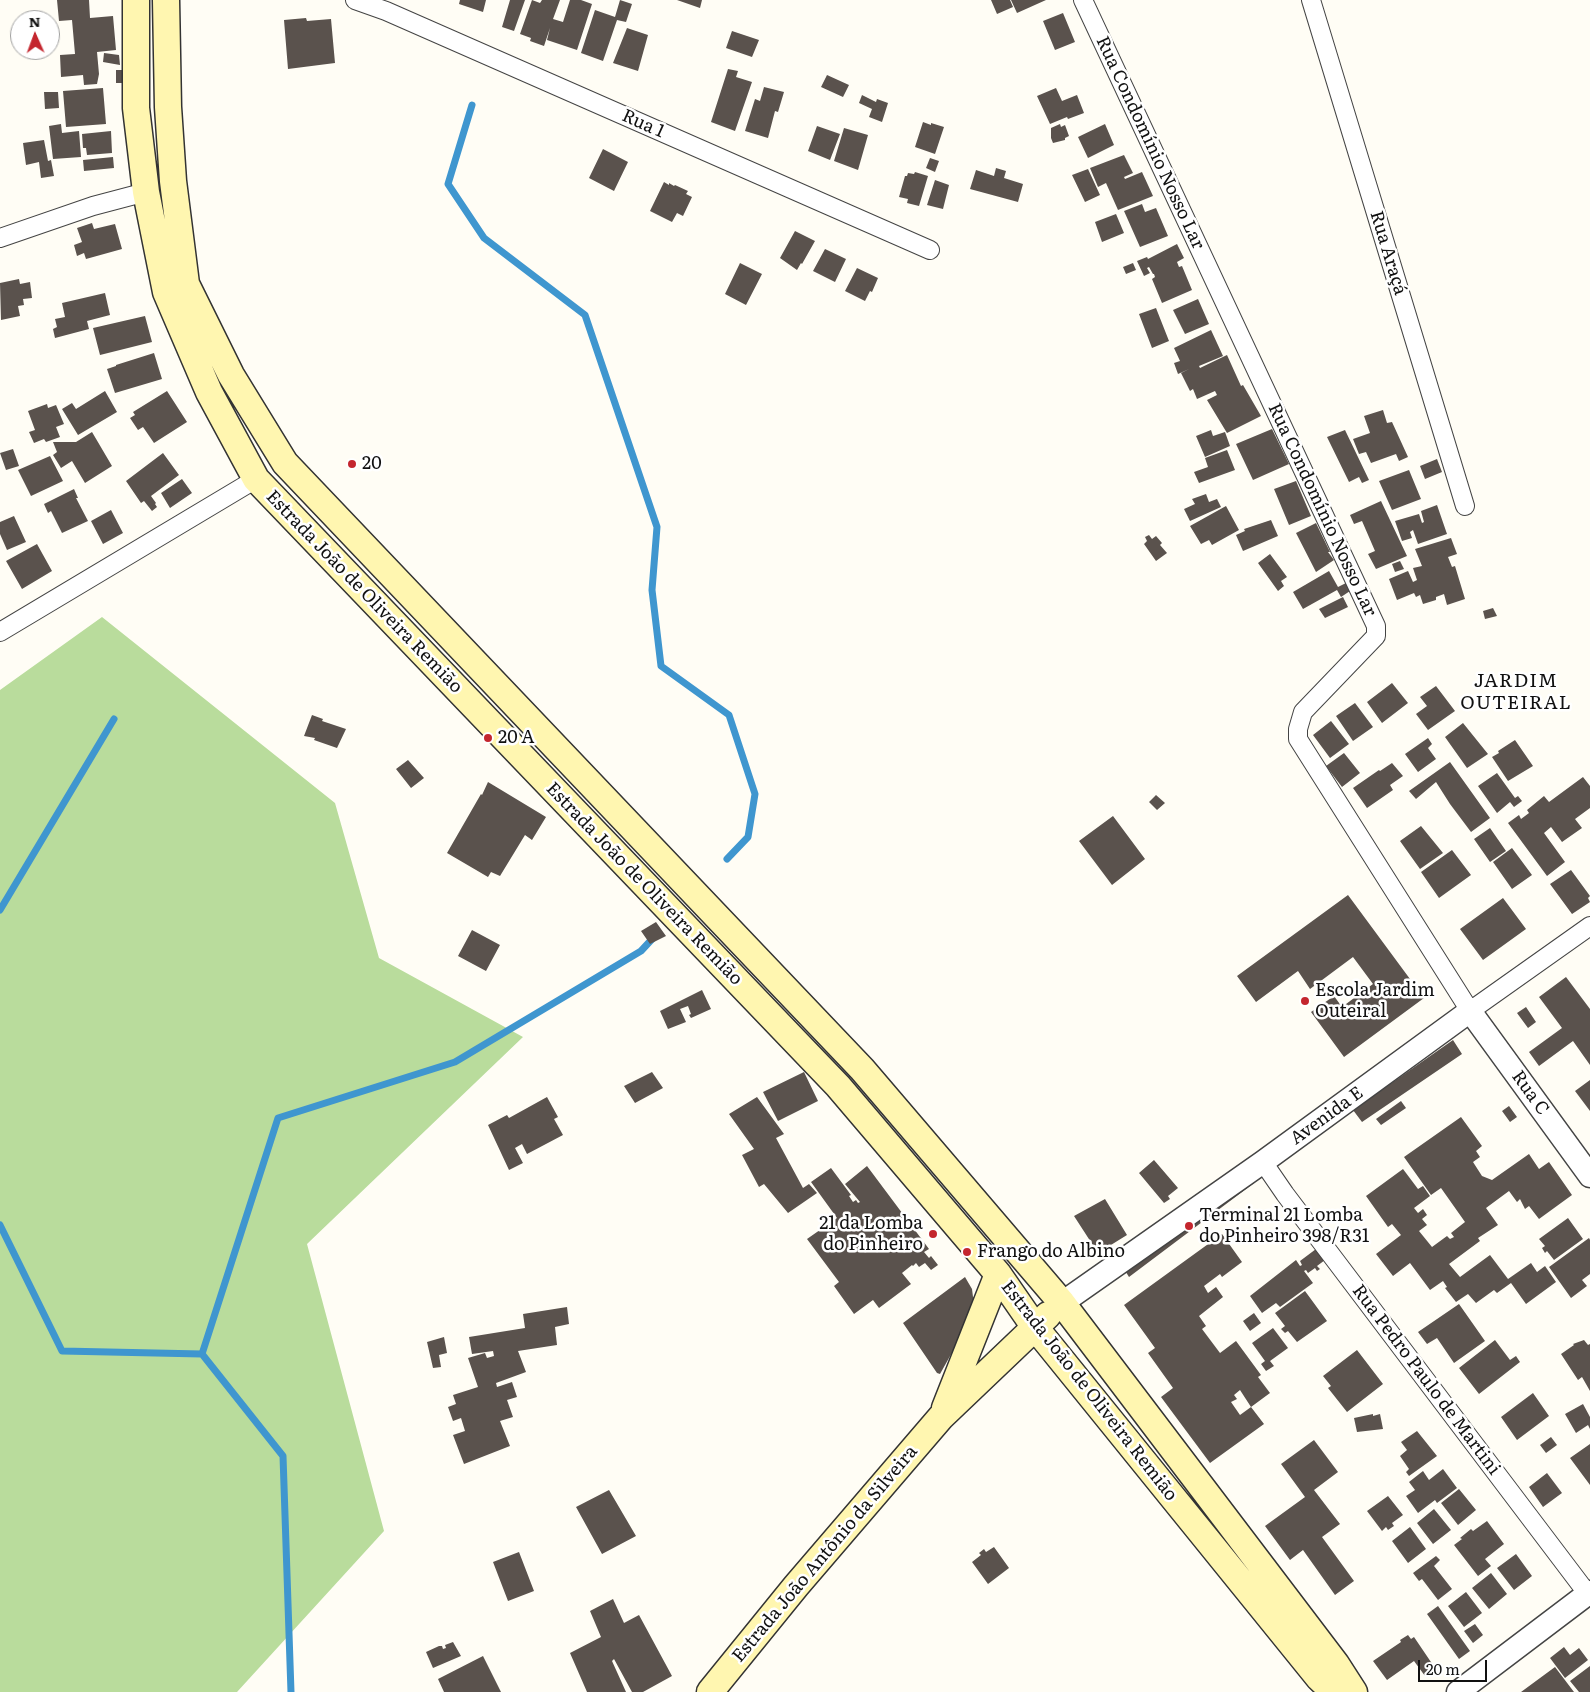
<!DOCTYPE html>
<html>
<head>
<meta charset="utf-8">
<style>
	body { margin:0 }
	#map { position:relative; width:1590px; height:1692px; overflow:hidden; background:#fffdf5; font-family:Literata,serif }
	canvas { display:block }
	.north { position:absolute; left:10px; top:10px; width:50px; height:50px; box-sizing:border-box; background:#fff; border:1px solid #a0a0a0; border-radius:50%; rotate:358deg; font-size:14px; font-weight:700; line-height:20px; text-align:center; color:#111 }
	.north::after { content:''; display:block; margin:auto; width:18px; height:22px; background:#c4262e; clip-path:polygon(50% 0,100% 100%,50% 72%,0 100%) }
	.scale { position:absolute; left:1418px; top:1660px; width:69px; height:22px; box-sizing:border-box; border:2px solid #111; border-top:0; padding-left:6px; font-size:15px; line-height:18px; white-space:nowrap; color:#111; -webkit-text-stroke:4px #fff; paint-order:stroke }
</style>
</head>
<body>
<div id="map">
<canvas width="1590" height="1692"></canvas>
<div class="north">N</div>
<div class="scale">20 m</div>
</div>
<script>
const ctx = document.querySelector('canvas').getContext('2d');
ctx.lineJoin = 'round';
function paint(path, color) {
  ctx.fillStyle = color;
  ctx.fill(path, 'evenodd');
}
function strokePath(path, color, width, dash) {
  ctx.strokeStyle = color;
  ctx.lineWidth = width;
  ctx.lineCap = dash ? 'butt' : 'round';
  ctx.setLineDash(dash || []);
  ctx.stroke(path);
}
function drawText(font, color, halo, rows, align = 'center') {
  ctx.font = font + ' Literata,serif';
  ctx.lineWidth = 5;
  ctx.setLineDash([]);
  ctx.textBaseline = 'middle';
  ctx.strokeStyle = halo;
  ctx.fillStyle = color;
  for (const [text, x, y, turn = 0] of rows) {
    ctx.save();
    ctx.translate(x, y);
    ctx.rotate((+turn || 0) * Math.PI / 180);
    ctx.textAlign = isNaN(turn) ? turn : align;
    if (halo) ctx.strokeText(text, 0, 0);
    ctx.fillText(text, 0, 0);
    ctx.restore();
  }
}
const forest = new Path2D(`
	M102 617 335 803 379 958 523 1037 307 1244 384 1531 237 1692H0V690Z`);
const stream = new Path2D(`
	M472 105 448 184 484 238 585 315 657 527 652 590 661 666 729 715 755 794 748 837 727 859
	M0 910 114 719
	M0 1225 62 1351 202 1354 283 1456 291 1692
	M202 1354 278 1118 455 1062 641 951 654 937`);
const building = new Path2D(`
	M57 0H89L90 18 113 16 116 50 97 52 99 74 97 84 84 85 83 75 61 77 60 55 75 54 72 20 59 21Z
	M460 0H486L483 12 459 4Z
	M510 0H525L514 31 502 27Z
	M532 0 540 3 542 0H560L553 19 563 22 570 0H581L592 4 577 50 547 40 550 28 544 46 530 41 531 38 520 34Z
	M620 0 632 4 626 22 617 20 603 61 581 53 595 10 615 17Z
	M677 0H702L700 8Z
	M991 0H1010L1013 7 997 14Z
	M1011 0H1046L1017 13Z
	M1063 13 1075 42 1055 50 1043 21Z
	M306 18 307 21 331 19 335 63 288 69 284 20Z
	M627 28 648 35 638 71 613 63Z
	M732 31 759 40 752 57 726 48Z
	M104 53 119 55 120 65 103 62Z
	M728 69 738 71 736 77 752 82 735 131 711 122Z
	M116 70H124V83H116Z
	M827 75 849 85 843 97 821 87Z
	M764 87 784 92 778 112 775 111 768 138 745 131 755 99 760 101Z
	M103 88 106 124 66 127 63 91Z
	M1056 88 1062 101 1077 95 1084 113 1068 119 1067 117 1050 124 1037 96Z
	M44 92H58L59 108 45 109Z
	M862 95 876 102 877 99 888 103 882 122 869 117 872 109 859 103Z
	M923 122 931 125V123L944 127 935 154 915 147Z
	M61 124 62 133 79 131 81 157 53 159 49 126Z
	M1060 124 1061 127 1065 125 1069 136 1065 138V140L1053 143 1051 138V128Z
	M1105 124 1114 145 1088 158 1078 137Z
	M817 126 840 134 830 160 808 151Z
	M844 128 868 135 858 170 834 161Z
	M111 131 112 153 87 155 86 148H83L82 134Z
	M44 140 48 161 51 160 54 176 41 178 39 162 26 165 23 143Z
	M603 149 628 162 614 191 589 178Z
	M1124 155 1133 173 1124 177 1125 179 1142 172 1153 196 1118 210 1106 183 1098 187 1090 168Z
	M113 157 114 168 84 171 83 160Z
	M930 158 939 161 935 172 926 168Z
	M996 168 1006 171 1004 178 1023 184 1018 202 970 189 976 170 994 176Z
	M1088 169 1100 195 1085 202 1072 175Z
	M915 172 928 176 919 206 907 203 908 199 899 197 905 176H907L908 173 914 174Z
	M935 180 949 185 943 209 927 205Z
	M664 182 669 185V183L674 186 675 185 688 191 686 194 692 197 683 216 677 213 672 222 650 211Z
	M1142 204 1145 212 1156 208 1168 236 1140 247 1124 211Z
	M1116 214 1124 233 1102 242 1095 222Z
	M92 223 94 229 115 224 122 249 86 259 84 253 77 256 74 245 82 242 77 228Z
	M795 231 815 241 802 264 801 263 797 270 780 258Z
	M1177 244 1184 258 1177 262 1179 267 1182 266 1192 290 1162 303 1152 279 1155 277 1154 274H1153L1149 267 1147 268 1150 273 1144 276 1137 261 1147 257 1148 259Z
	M825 249 846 259 835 282 813 271Z
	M740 263 762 274 746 305 725 294Z
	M1133 263 1136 270 1126 274 1123 267Z
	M857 268 878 278 872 292 870 291 865 301 845 291Z
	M19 279 20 284 30 282 32 298 23 299 24 305 18 306 20 316 1 320 0 283Z
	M105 293 110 315 87 321 89 329 55 338 53 329 57 327 55 319 65 317 62 303Z
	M1198 299 1209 324 1185 334 1173 310Z
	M1156 308 1169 341 1152 348 1139 314Z
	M145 316 152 342 100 355 93 328Z
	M1211 330 1223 356 1199 366 1200 368 1227 355 1241 386 1243 385 1261 416 1227 433 1207 400 1217 395 1215 391 1197 399 1193 389 1190 391 1181 373 1189 369 1178 374 1174 363 1180 361 1174 348Z
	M154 353 162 379 115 393 107 369 116 366V365Z
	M105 391 117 412 78 435 62 409 72 403 76 409Z
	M167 391 187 422 154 443 143 427 138 430 130 418 135 415 133 412Z
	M47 404 48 408 56 405 64 424 56 427 60 437 46 442 44 439 34 443 29 432 35 430 28 411Z
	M1383 410 1387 423 1392 422 1408 457 1399 461 1396 454 1371 463 1366 452 1359 454 1353 439 1370 433 1364 416Z
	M1272 429 1289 464 1253 480 1236 444Z
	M1211 430 1213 436 1225 432 1230 446 1205 457 1196 436Z
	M1345 430 1369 480 1362 483 1359 477 1349 482 1327 437Z
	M92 432 112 466 85 483 72 461 61 468 53 455 57 452 53 442H76Z
	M13 449 19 466 6 470 0 453Z
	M1227 450 1235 470 1199 483 1194 472 1208 467 1205 458Z
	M163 453 179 475 151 496 156 503 155 504 157 507 152 511 144 501 141 503 126 481Z
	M50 456 63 481 31 496 18 470Z
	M1437 459 1442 472 1425 479 1420 466Z
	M1409 470 1421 499 1392 510 1379 481Z
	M182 479 192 493 170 508 161 493Z
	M1296 481 1311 516 1289 525 1274 489Z
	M74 489 78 498H76L88 521 62 533 51 511 48 513 44 504Z
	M1206 494 1209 502 1217 499 1221 507 1190 521 1184 509 1195 504 1192 499Z
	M1381 501 1407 556 1376 569 1368 554 1375 551 1362 521 1354 524 1350 515Z
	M1437 505 1447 534 1418 544 1413 530 1410 532 1412 538 1402 541 1395 521 1419 514 1422 523 1424 522 1421 511Z
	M1226 506 1239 530 1212 545 1209 540 1201 544 1190 526Z
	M111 510 123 533 103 544 91 521Z
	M14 516 26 542 7 550 0 534V522Z
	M1271 520 1278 536 1243 551 1236 535 1245 531 1244 529Z
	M1316 523 1330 552H1328L1334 560 1316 572 1296 533Z
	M1149 535 1152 539 1156 536 1162 543 1160 545 1167 553 1156 561 1144 544 1147 541 1145 537Z
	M1451 538 1457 554 1448 557 1452 567 1455 566 1465 599 1447 605 1444 594 1436 597V600L1423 604 1420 595 1416 597 1414 593 1397 600 1389 579 1408 571 1413 582 1417 580 1413 568 1422 566 1415 549Z
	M37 544 52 571 22 589 6 561Z
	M1270 554 1287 577 1281 581 1284 586 1278 591 1258 563Z
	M1400 561 1404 569 1395 572 1392 564Z
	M1329 571 1338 587 1346 583 1350 591 1341 597 1337 590 1303 609 1293 592Z
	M1343 597 1348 607 1325 618 1319 609Z
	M1493 608 1497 616 1485 619 1483 611Z
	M1392 683 1408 703 1382 723 1367 702Z
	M1436 686 1455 711 1428 730 1416 714 1427 706 1420 697Z
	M1355 703 1373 727 1353 741 1336 716Z
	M312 715 323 719 322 721 346 729 337 748 314 740 315 738 304 736Z
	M1331 721 1349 744 1330 758 1313 735Z
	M1463 723 1488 754 1467 768 1445 737Z
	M1428 738 1432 744 1428 748 1436 759 1418 772 1405 754Z
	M1515 740 1533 766 1508 781 1492 757 1499 753 1498 751Z
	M1344 753 1360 773 1342 787 1326 766Z
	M408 760 424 778 411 788 396 769Z
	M1450 762 1490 818 1471 832 1450 804 1436 782 1416 799 1409 791Z
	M1392 763 1403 776 1390 785 1393 790 1367 808 1353 788 1379 770 1380 771Z
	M1497 773 1515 798 1518 796 1522 801 1514 807 1510 802 1497 813 1478 786Z
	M1583 777 1590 786V808L1575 819 1582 828 1562 842 1551 827 1544 833 1565 862 1547 876 1508 823 1519 815 1521 819 1529 813 1527 810 1544 796 1549 802Z
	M488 782 546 817 532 840 525 835 500 876 491 872 488 877 447 853 481 794 482 795Z
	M1156 795 1165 803 1157 810 1149 802Z
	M1113 816 1145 859 1112 885 1079 841Z
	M1421 826 1443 853 1420 869 1400 841Z
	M1490 828 1506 851 1490 862 1474 839Z
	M1512 848 1532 875 1512 889 1493 862Z
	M1452 850 1471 875 1439 898 1421 872Z
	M1571 870 1590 896 1588 898 1590 902 1572 914 1550 884Z
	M1348 895 1424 998 1344 1057 1311 1012 1334 996 1342 1007 1373 984 1353 957 1310 989 1298 971 1256 1002 1237 976Z
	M1503 898 1526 929 1483 960 1460 929Z
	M656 922 666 936 650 944 641 931Z
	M472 930 500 945 486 971 458 956Z
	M1566 977 1590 1009V1065L1573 1041 1539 1066 1529 1052 1562 1028 1539 997Z
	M702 990 711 1009 691 1018 689 1015 691 1014 688 1006 680 1009 686 1022 668 1029 660 1011Z
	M1526 1007 1536 1022 1528 1028 1517 1013Z
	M1453 1040 1462 1054 1362 1122 1353 1110Z
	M652 1072 663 1088 635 1103 624 1086Z
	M804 1072 818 1101 778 1121 763 1092Z
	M1590 1080V1111L1575 1091Z
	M547 1097 558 1117 554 1119 563 1135 527 1154 522 1144 515 1148 523 1163 509 1170 488 1125 507 1115 509 1118Z
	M757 1097 784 1134 776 1138 803 1188 809 1184 817 1193 788 1213 764 1184 759 1187 742 1155 754 1149 729 1114Z
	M1401 1101 1406 1108 1381 1125 1376 1119Z
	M1509 1106 1517 1117 1510 1122 1502 1111Z
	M1461 1117 1482 1146 1476 1151 1480 1157 1473 1162 1482 1176 1492 1180 1529 1154 1539 1169 1549 1162 1572 1195 1539 1219 1529 1206 1525 1209 1520 1199 1517 1202 1509 1191 1486 1208 1498 1225 1478 1238 1480 1241 1449 1264 1460 1277 1490 1255 1508 1279 1531 1263 1537 1272 1545 1266 1556 1282 1526 1304 1511 1283 1497 1293 1494 1290 1476 1303 1468 1294 1456 1302 1445 1288 1447 1287 1443 1281 1430 1290 1410 1263 1393 1276 1376 1254 1401 1235 1392 1224 1388 1227 1366 1196 1403 1169 1418 1189 1423 1186 1430 1196 1414 1208 1418 1213 1423 1209 1427 1215 1422 1219 1427 1225 1419 1231 1432 1247 1447 1236 1450 1239 1454 1237 1451 1233 1465 1222 1441 1188 1431 1195 1404 1157Z
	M1154 1160 1178 1188 1168 1196 1170 1199 1164 1203 1139 1173Z
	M867 1166 929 1249 924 1252 929 1258 931 1256 938 1265 931 1270 925 1263 919 1267 916 1263 913 1266 912 1265 902 1273 911 1284 879 1308 873 1300 854 1314 834 1286 839 1282 807 1239 837 1218 811 1182 831 1168 851 1195 849 1196 853 1202 856 1200 858 1203 860 1202 845 1184Z
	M1248 1176 1254 1183 1129 1277 1124 1269Z
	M1105 1199 1127 1235 1098 1253 1074 1216Z
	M1568 1218 1583 1239 1554 1260 1547 1251 1545 1253 1542 1248 1545 1246 1539 1239Z
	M1222 1234 1242 1262 1222 1277 1220 1274 1204 1286 1208 1293 1216 1287 1223 1297 1199 1316 1206 1326 1202 1329 1220 1353 1236 1341 1261 1375 1258 1377 1270 1393 1251 1407 1240 1390 1234 1395 1237 1399 1231 1402 1240 1415 1251 1407 1264 1424 1210 1463 1161 1397 1173 1388 1148 1353 1155 1348 1124 1305Z
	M1589 1238 1590 1240V1274L1582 1280 1587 1286 1571 1298 1549 1267Z
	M1316 1249 1325 1260 1317 1266 1320 1269 1317 1271 1315 1268 1308 1273 1306 1270 1304 1271 1313 1283 1280 1307 1276 1303 1262 1313 1250 1296 1296 1260 1300 1266 1302 1265 1300 1261Z
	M965 1277 972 1289 973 1297 975 1299 972 1317 940 1374 937 1373 903 1323Z
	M1305 1291 1327 1321 1297 1342 1288 1331 1285 1333 1281 1329 1285 1326 1275 1313Z
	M1459 1304 1485 1341 1454 1363 1437 1338 1427 1344 1418 1332Z
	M567 1307 569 1324 555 1327 557 1345 518 1351 526 1372 496 1383 497 1387 512 1382 517 1397 507 1400 513 1417 500 1421 510 1446 464 1464 453 1435 465 1431 461 1418 453 1421 448 1407 456 1404 453 1395 478 1387 468 1358 485 1353 487 1358 494 1356 493 1351 472 1354 469 1337 525 1328 523 1314Z
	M1254 1313 1261 1323 1250 1331 1243 1321Z
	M1273 1328 1288 1348 1270 1361 1274 1366 1266 1371 1261 1364 1265 1361 1252 1343Z
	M444 1337 447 1353 439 1355 441 1367 433 1368 427 1342Z
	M1495 1340 1510 1360 1516 1356 1520 1362 1479 1394 1459 1368Z
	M1584 1340 1588 1345 1590 1344V1391L1582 1377 1578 1380 1561 1354 1574 1345 1573 1344Z
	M1357 1350 1383 1384 1347 1412 1328 1388 1331 1386 1323 1376Z
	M1533 1393 1549 1416 1517 1440 1501 1417Z
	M1583 1404 1590 1417V1429L1588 1425 1576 1433 1565 1414Z
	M1373 1414V1416L1380 1414 1383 1429 1357 1432 1354 1418Z
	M1417 1431 1437 1456 1409 1476 1406 1472 1409 1469 1400 1456 1407 1450 1401 1442Z
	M1551 1437 1557 1445 1546 1453 1540 1445Z
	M1314 1440 1338 1472 1314 1490 1340 1524 1322 1537 1354 1581 1335 1595 1303 1550 1290 1560 1265 1526 1305 1497 1281 1464Z
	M1590 1444V1485L1570 1458Z
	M1443 1469 1457 1488 1437 1503 1435 1500 1418 1513 1406 1496 1415 1490 1409 1482 1423 1471 1429 1480Z
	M1547 1473 1562 1493 1543 1507 1529 1487Z
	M1459 1489 1476 1510 1458 1525 1441 1503Z
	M609 1490 636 1536 602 1554 576 1507Z
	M1388 1496 1403 1515 1392 1523 1394 1526 1388 1530 1386 1527 1382 1531 1367 1511Z
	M1434 1509 1451 1530 1433 1544 1417 1523Z
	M1487 1521 1504 1544 1485 1559 1491 1566 1478 1576 1454 1545 1462 1539 1460 1538 1471 1529 1473 1531Z
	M1410 1527 1426 1549 1408 1563 1392 1541Z
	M994 1547 1009 1568 988 1584 972 1562 981 1555 979 1553 984 1549 986 1552Z
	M519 1552 534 1591 508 1601 493 1562Z
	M1516 1554 1532 1576 1514 1590 1497 1568Z
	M1436 1556 1440 1560 1434 1566 1452 1589 1438 1600 1422 1579 1419 1581 1413 1573Z
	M1491 1573 1507 1594 1489 1609 1472 1588Z
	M1466 1592 1482 1613 1464 1627 1448 1606Z
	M613 1599 624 1623 639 1615 672 1676 643 1692H632L614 1659 612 1661 626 1692H587L570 1653 601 1637 590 1611Z
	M1438 1606 1470 1651 1459 1659 1427 1614Z
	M1475 1624 1483 1635 1473 1643 1464 1631Z
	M1408 1635 1411 1639 1414 1637 1435 1668 1425 1676 1414 1661 1387 1680 1373 1661 1401 1642 1400 1640Z
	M453 1642 461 1656 433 1668 426 1652 439 1646H442L443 1649 446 1648 445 1645Z
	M1564 1647 1570 1655 1579 1648 1588 1660 1565 1678 1550 1658Z
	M483 1656 501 1692H444L438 1679Z
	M1590 1666V1692H1579L1570 1681Z
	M1555 1667 1574 1692H1521Z`);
const minor = new Path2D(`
	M355 0 386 11 930 250
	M1083 0 1376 626V636L1303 712 1298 729V739L1470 1011 1590 926
	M1311 0 1465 506
	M0 238 93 206 146 192
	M0 632 256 479
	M1263 1162 1285 1194 1590 1597`);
const tertiary = new Path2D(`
	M1062 1303 1263 1162 1470 1011 1590 1176
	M1458 1692 1590 1592`);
const secondary = new Path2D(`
	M136 0V108L146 192 166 292 209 392 256 479 838 1086 998 1274 1034 1326 1319 1678 1334 1692
	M166 0 168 107 173 181 186 284 231 375 285 463 862 1069 1062 1303 1336 1664 1354 1692
	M945 1408 998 1274
	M710 1692 796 1586 941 1417 1048 1315`);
const markers = [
	[352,464,5,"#c4262e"],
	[488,738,5,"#c4262e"],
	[1305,1001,5,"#c4262e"],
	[1189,1226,5,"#c4262e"],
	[933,1234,5,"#c4262e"],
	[967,1252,5,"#c4262e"]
];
const streetNames = [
	["Rua 1",643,124,24],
	["Rua Condomínio Nosso Lar",1150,143,65],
	["Rua Araçá",1388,253,73],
	["Rua Condomínio Nosso Lar",1322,510,65],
	["Estrada João de Oliveira Remião",364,592,46],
	["Estrada João de Oliveira Remião",644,884,46],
	["Rua C",1530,1093,54],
	["Avenida E",1327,1116,-36],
	["Rua Pedro Paulo de Martini",1426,1380,53],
	["Estrada João de Oliveira Remião",1089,1391,52],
	["Estrada João Antônio da Silveira",825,1554,-50]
];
const poiNames = [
	["20",362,464],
	["20 A",498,738],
	["Escola Jardim",1315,991],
	["Outeiral",1315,1012],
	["Terminal 21 Lomba",1199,1216],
	["do Pinheiro 398/R31",1199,1237],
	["21 da Lomba",923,1224,"right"],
	["do Pinheiro",923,1245,"right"],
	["Frango do Albino",977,1252]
];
const neighbourhoodNames = [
	["JARDIM",1516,681],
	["OUTEIRAL",1516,703]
];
paint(forest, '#b9dc9c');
strokePath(stream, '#3f96cf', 7);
paint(building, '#5a524d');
strokePath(minor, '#444', 20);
strokePath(tertiary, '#444', 25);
strokePath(secondary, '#333', 29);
strokePath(minor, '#fff', 18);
strokePath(tertiary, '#fff', 22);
strokePath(secondary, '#fff6b0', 26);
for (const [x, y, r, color] of markers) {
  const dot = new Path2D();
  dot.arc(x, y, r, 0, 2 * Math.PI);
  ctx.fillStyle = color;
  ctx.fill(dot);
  strokePath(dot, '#fff', 2);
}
drawText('18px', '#111', '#fff', streetNames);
drawText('18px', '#111', '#fff', poiNames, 'left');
ctx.letterSpacing = '1px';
drawText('19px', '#111', '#fff', neighbourhoodNames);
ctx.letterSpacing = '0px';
</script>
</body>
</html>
